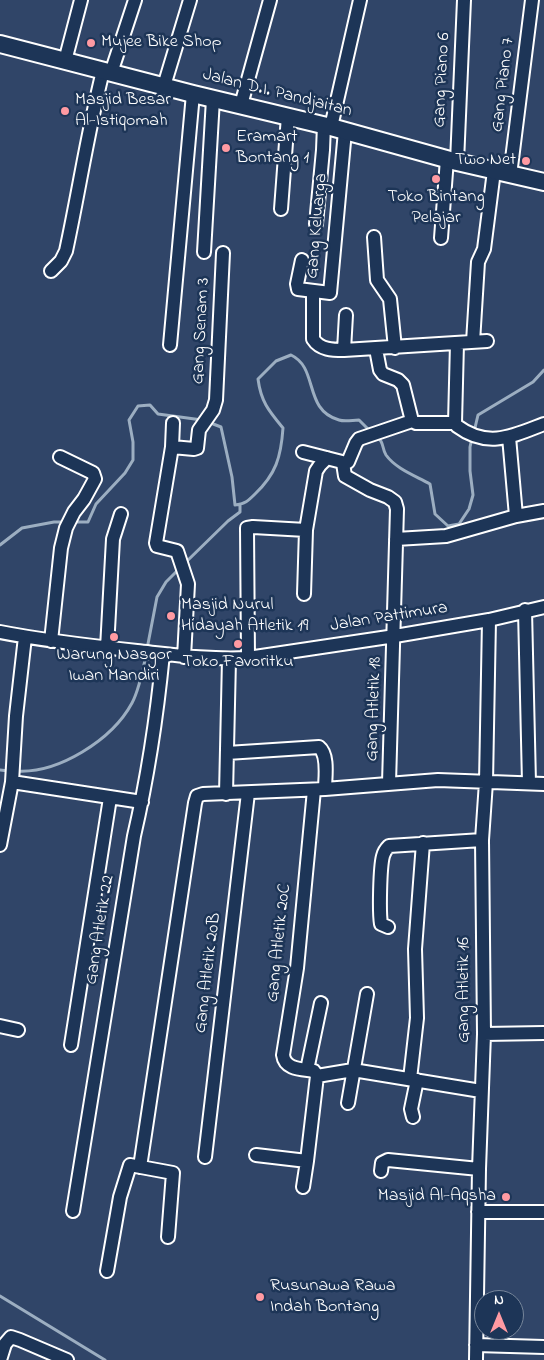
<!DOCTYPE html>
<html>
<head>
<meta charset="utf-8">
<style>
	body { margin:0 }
	#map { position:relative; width:544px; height:1360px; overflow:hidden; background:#304568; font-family:"Indie Flower",sans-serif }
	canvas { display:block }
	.north { position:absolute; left:474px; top:1290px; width:50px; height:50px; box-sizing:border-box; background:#1d3557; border:1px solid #77869a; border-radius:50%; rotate:0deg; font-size:14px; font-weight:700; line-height:20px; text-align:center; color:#fff }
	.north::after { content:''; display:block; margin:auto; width:18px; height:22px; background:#ff9aa2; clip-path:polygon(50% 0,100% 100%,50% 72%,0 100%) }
</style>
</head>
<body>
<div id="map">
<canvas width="544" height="1360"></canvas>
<div class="north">N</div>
</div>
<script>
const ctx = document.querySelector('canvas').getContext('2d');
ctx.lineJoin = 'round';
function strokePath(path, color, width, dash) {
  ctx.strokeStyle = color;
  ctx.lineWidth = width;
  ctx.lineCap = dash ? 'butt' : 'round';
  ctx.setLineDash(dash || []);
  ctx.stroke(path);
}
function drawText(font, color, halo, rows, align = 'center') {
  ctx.font = font + ' "Indie Flower",sans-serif';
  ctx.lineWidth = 5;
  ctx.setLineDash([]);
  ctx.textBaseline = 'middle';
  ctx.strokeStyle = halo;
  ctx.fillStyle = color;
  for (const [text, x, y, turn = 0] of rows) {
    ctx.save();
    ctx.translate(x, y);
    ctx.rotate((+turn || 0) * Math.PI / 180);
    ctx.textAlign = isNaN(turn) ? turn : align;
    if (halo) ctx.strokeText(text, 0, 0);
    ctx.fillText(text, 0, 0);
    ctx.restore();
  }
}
const stream = new Path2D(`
	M208 422 221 427 232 477 235 505C245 504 248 501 255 494 276 474 281 457 283 428 269 411 261 402 258 379L276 361 291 355C319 368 303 410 339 420 345 422 353 420 359 420L371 432
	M474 432 478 415 533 382 544 370
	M378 438C384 442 382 449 386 455 396 469 416 476 430 484L435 514 448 526 459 524 469 509 473 495 470 471V447L472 438
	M74 522H88L96 504 125 473 133 460V442L129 420 138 406 150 405 158 414 202 420
	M0 545 22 528 54 522H65
	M185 563 228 521 240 512V504
	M147 649 157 597 166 582 179 569
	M0 770 9 771
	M16 771C58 774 112 740 132 703 139 690 143 670 146 655
	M0 1296 105 1360`);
const minor = new Path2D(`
	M65 61 81 0
	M111 73 135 0
	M164 86 190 0
	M241 105 270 0
	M331 127 360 0
	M457 162 464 0
	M510 175 532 0
	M281 209 288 116
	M316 224 323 150 324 125
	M374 237 377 280 390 299 395 348
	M441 238 447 159
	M204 252 213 99
	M302 260 297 284 298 289 330 293 345 131
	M51 271 61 261 66 251C79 191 88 130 103 71
	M313 292V339C320 350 333 350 344 350
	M346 315 344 350 487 341
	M473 342 478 262 484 249 494 171
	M457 343 455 423 457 426C488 449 513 436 544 424
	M170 345 193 94
	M376 349 380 370 383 374 398 380 403 385 412 421 416 423H455
	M173 423 172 447 156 543 157 546 177 551 188 584 184 657
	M509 437 516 516
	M172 447 194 449 197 448 199 430 213 410 216 400 223 253
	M303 452 346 463 348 462 356 443 359 439 412 421
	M343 463 345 476 370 490 388 497 395 502 397 509 389 783
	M396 539 446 536 516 516 544 511
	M304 594 306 530
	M525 610 529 783
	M0 632C45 641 91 646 137 651 174 655 210 660 248 658L395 636 489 620 544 607
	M51 641 61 548 66 528 74 512 84 499 95 479 93 473 60 457
	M107 648 113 539 121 514
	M248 658 247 528 253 527 306 530 316 471 320 465 327 458
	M227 753 319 747C329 755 325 778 325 789
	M12 782 142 802
	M314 790 297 968 283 1055C285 1070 302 1069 314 1071L317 1076
	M226 794 229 659
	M0 845 12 782 16 716 25 637
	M388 927 381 924C379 912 380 867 383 856 384 852 386 849 389 846L482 840
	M0 1026 18 1030
	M484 1034 544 1033
	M71 1045 110 798
	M307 1070 321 1003
	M317 1076 353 1070 481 1091
	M410 1079 417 1018 415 949 423 843
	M348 1103 367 994
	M413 1117 411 1109 417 1080
	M256 1155 307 1161
	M205 1157 248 793
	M140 1167 195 803 197 796 203 794 325 789 438 780 544 784
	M381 1171 382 1163 388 1160 479 1169
	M303 1187 307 1161 317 1076
	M73 1211 134 836C148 776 157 715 163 654
	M478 1212H544
	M107 1271 120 1197 130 1165 173 1173 168 1237
	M476 1345 544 1347
	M0 1360 5 1344 11 1337 20 1340 67 1360
	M476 1360 479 1169 484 1034 482 840 486 782 489 620`);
const major = new Path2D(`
	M0 44 193 94 331 127 457 162 544 182`);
const markers = [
	[91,43,5,"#ff9aa2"],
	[65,111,5,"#ff9aa2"],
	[226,148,5,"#ff9aa2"],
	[526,161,5,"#ff9aa2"],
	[436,179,5,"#ff9aa2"],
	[171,616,5,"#ff9aa2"],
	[114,637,5,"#ff9aa2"],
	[238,644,5,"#ff9aa2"],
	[506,1197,5,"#ff9aa2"],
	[260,1297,5,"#ff9aa2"]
];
const poiNames = [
	["Mujee Bike Shop",101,43],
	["Masjid Besar",75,101],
	["Al-Istiqomah",75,122],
	["Eramart",236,138],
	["Bontang 1",236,159],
	["Two Net",516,161,"right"],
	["Toko Bintang",436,198,"center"],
	["Pelajar",436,219,"center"],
	["Masjid Nurul",181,606],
	["Hidayah Atletik 19",181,627],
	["Warung Nasgor",114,656,"center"],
	["Iwan Mandiri",114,677,"center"],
	["Toko Favoritku",238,663,"center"],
	["Masjid Al-Aqsha",496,1197,"right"],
	["Rusunawa Rawa",270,1287],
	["Indah Bontang",270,1308]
];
const streetNames = [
	["Gang Piano 6",443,80,-87],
	["Gang Piano 7",504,85,-83],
	["Jalan D.I. Pandjaitan",277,94,14],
	["Gang Keluarga",318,226,-85],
	["Gang Senam 3",202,331,-87],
	["Jalan Pattimura",389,618,-9],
	["Gang Atletik 18",375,709,-88],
	["Gang Atletik 22",101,930,-81],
	["Gang Atletik 20C",280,943,-84],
	["Gang Atletik 20B",209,973,-83],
	["Gang Atletik 16",465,990,-90]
];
strokePath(stream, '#9caec1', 3);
strokePath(minor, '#fff', 16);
strokePath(major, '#fff', 20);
strokePath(minor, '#1d3557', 12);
strokePath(major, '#1d3557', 16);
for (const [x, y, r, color] of markers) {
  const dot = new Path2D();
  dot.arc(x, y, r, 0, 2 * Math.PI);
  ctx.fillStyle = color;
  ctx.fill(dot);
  strokePath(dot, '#1d3557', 2);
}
drawText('18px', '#fff', '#1d3557', poiNames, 'left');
drawText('18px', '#fff', '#1d3557', streetNames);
</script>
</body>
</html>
